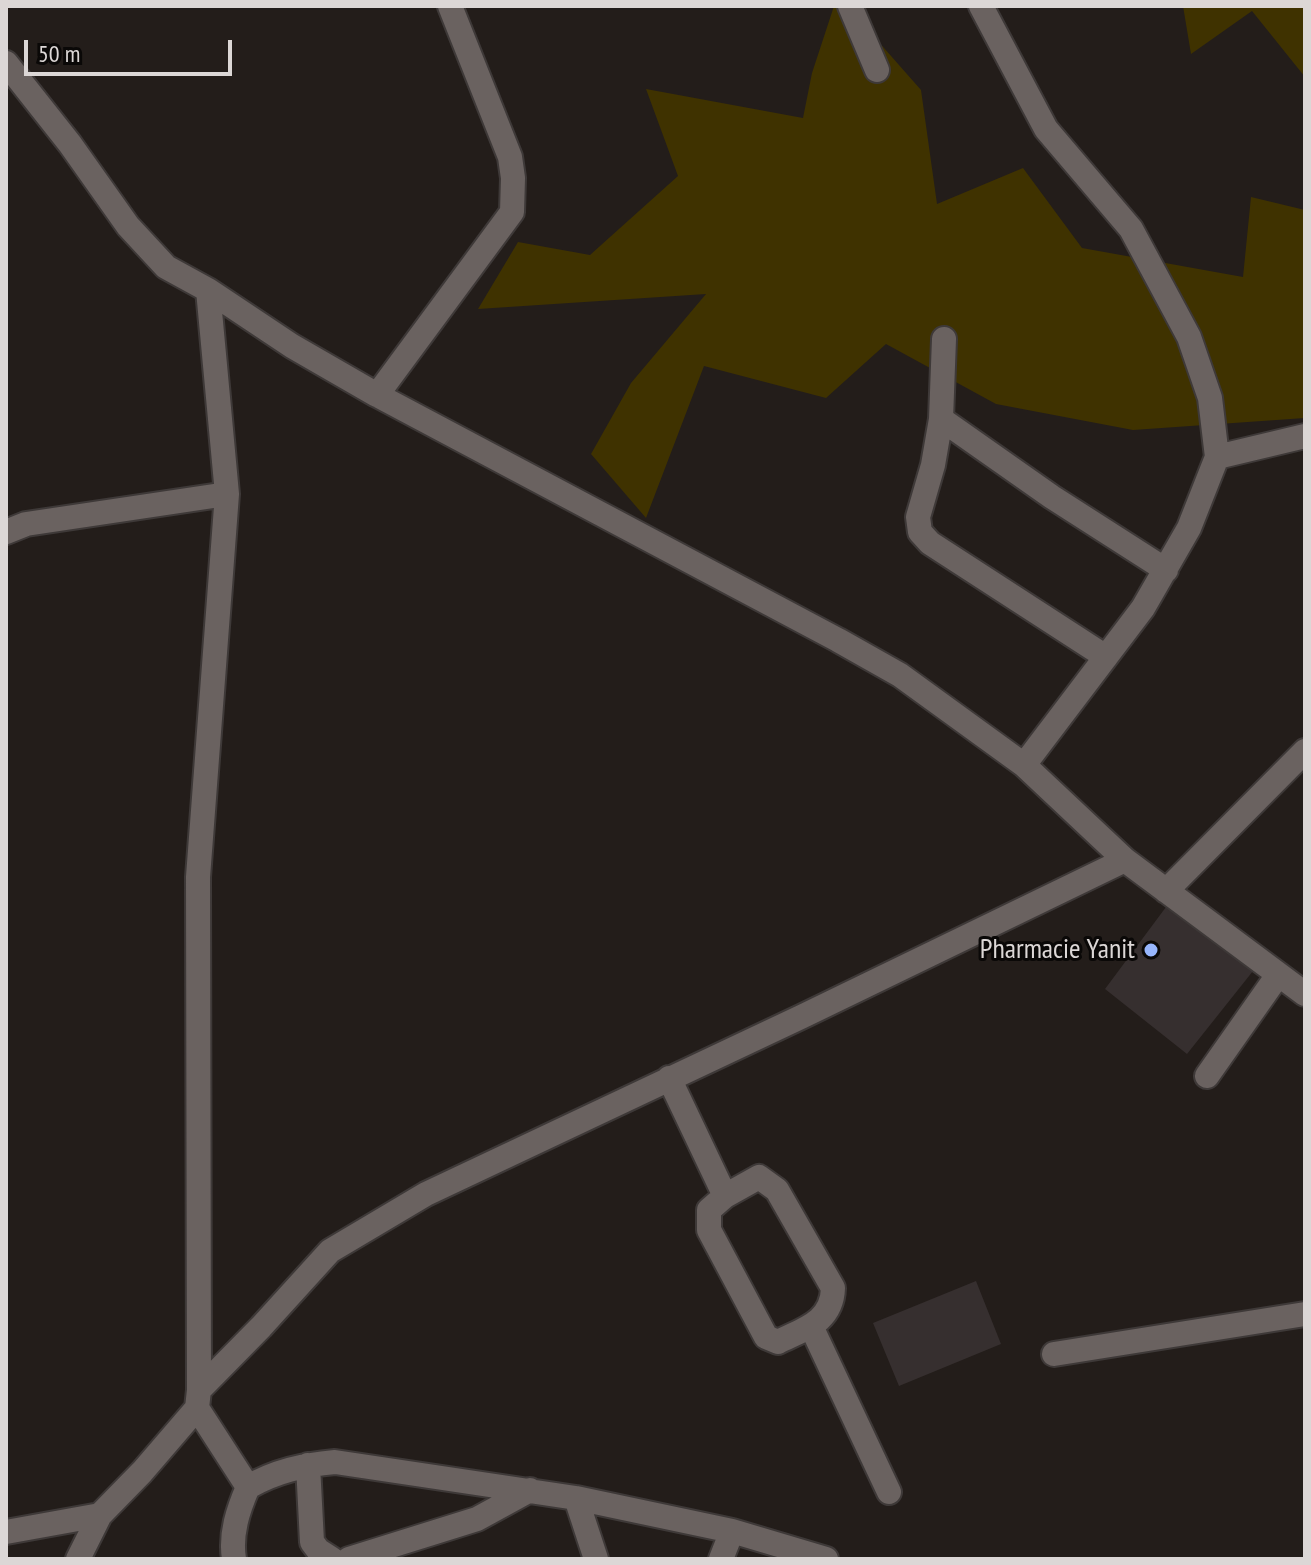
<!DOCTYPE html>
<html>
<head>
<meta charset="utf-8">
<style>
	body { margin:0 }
	#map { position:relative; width:1311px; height:1565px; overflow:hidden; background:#231d1a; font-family:"PT Sans Narrow",sans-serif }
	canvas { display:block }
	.frame { position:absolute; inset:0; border:8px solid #dcd7d6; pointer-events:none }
	.scale { position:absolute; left:24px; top:40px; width:208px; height:36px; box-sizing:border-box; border:4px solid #dcd7d6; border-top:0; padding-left:10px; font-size:24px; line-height:28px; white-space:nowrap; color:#dcd7d6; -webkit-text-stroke:6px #0a0807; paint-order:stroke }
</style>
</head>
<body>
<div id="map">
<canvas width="1311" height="1565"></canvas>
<div class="frame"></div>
<div class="scale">50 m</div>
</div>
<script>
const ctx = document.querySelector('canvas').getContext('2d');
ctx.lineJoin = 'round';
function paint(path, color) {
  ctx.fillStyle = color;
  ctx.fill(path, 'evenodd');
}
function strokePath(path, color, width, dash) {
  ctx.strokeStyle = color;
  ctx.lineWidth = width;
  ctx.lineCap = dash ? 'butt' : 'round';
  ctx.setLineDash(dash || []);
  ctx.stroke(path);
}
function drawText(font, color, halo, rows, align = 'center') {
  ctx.font = font + ' "PT Sans Narrow",sans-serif';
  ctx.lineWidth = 6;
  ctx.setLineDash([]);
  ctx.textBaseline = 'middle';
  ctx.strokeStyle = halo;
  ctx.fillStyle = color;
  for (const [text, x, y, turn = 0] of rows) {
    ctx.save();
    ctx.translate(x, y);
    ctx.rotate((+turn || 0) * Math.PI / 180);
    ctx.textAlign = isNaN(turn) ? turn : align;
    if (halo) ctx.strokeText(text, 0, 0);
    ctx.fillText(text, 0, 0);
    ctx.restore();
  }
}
const green = new Path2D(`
	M834 6H847L921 90 937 204 1023 168 1082 248 1243 277 1251 197 1305 210V418L1133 430 996 404 886 344 826 398 704 366 646 518 591 454 631 383 706 294 478 309 518 242 590 255 678 176 646 89 803 118 812 73Z
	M1183 6H1305V77L1252 11 1191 54Z`);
const building = new Path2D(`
	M1166 907 1253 971 1187 1054 1105 989Z
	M976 1281 1001 1344 899 1386 873 1323Z`);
const minor = new Path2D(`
	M850 6 877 70
	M981 6 1046 129 1131 229 1189 337 1210 398 1217 457 1189 528 1143 608 1024 765
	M6 63 70 144 128 226 166 267 208 290 292 346 377 395 838 640 900 675 1024 765 1125 860 1305 994
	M944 339 941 419 933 465 918 517 920 532 930 543 1106 657
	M377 395 512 212 513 178 510 157 450 6
	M941 419 1052 497 1166 570
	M1217 457 1305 436
	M6 532 26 524 227 494
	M1166 891 1305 751
	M1207 1076 1278 975
	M669 1078 725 1196
	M759 1177 777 1190 833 1288C832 1322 804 1329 778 1342L766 1337 709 1230V1210L725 1196Z
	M811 1326 889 1492
	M1054 1354 1305 1314
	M199 1390 261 1327 330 1251 426 1194 801 1017 1125 860
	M197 1408 248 1487C276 1471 303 1465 335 1462L576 1498 732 1531 826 1559
	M308 1465 312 1542 318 1550 332 1559
	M576 1498 596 1559
	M6 1532 100 1515
	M78 1559 100 1515 142 1472 197 1408 199 1390 198 877 227 494 208 290
	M234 1559C230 1534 238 1510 248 1487
	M349 1559 477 1519 530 1490
	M721 1559 732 1531`);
const markers = [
	[1151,950,8,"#97b6fd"]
];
const poiNames = [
	["Pharmacie Yanit",1135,950]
];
paint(green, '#3f3200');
paint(building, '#362f2f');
strokePath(minor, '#3e3938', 28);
strokePath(minor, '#6a6260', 24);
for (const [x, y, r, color] of markers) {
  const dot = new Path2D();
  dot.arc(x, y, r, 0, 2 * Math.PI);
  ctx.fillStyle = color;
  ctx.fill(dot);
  strokePath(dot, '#0a0807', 3);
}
drawText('28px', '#dcd7d6', '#0a0807', poiNames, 'right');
</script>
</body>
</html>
